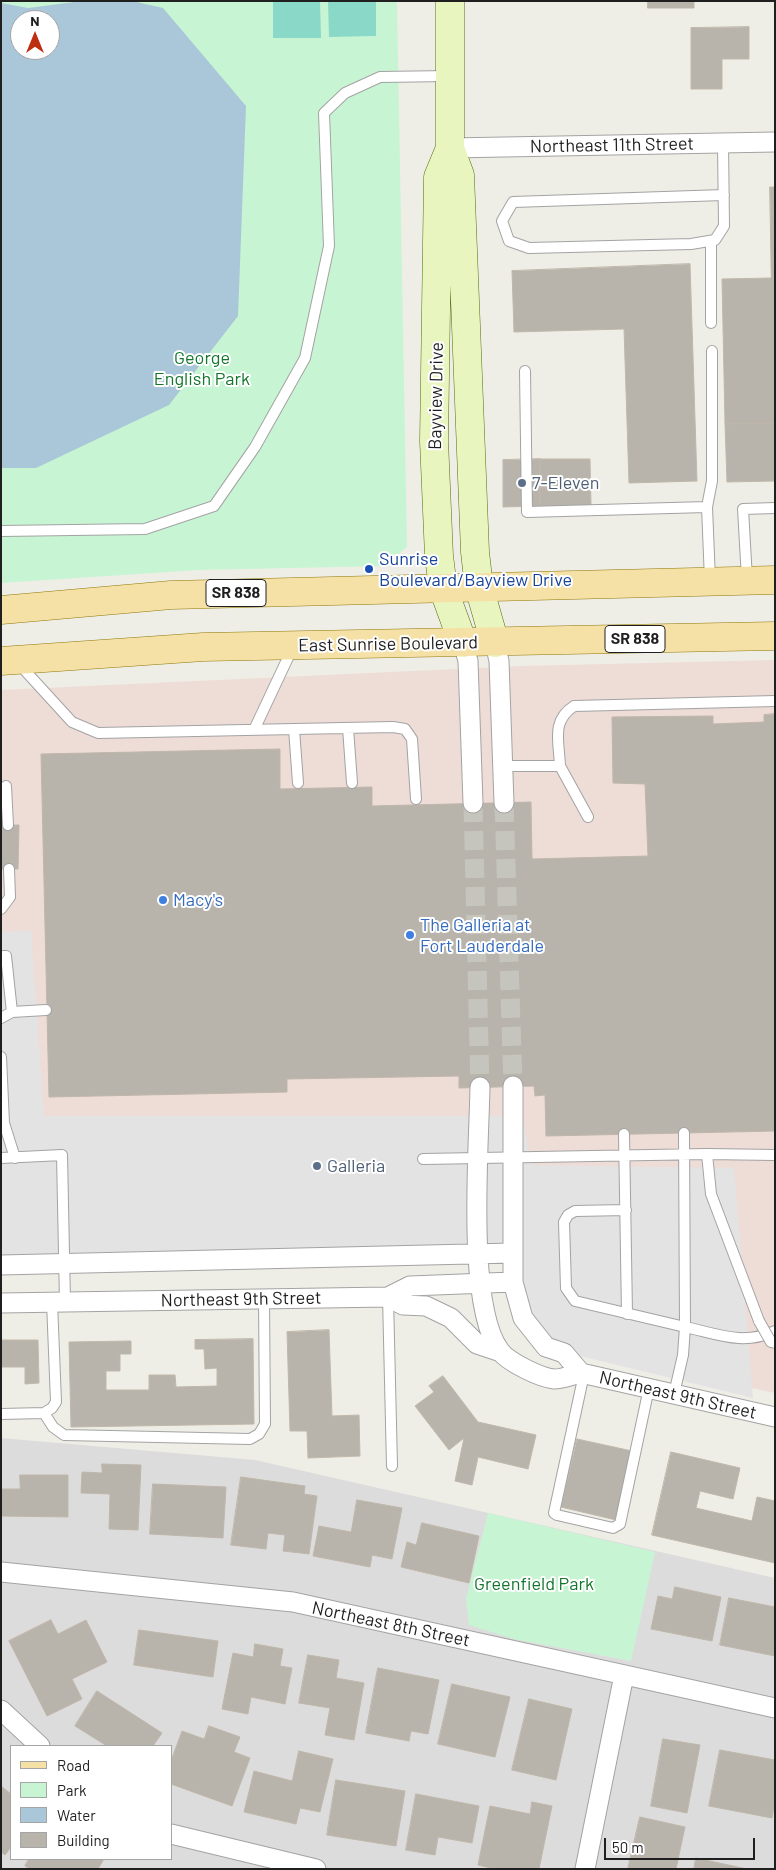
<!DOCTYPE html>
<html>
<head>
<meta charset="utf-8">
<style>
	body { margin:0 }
	#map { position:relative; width:776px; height:1870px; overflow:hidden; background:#efeee6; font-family:Barlow,sans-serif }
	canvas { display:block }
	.frame { position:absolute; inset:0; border:2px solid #1f1f1f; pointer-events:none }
	.legend { position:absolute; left:10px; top:1745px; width:162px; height:115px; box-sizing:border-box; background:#fff; border:1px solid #a5a5a5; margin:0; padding:6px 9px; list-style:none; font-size:15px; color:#1f1f1f }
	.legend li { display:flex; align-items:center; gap:10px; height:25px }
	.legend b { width:25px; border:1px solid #a5a5a5 }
	.north { position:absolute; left:10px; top:10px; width:50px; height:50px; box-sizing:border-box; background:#fff; border:1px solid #a5a5a5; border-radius:50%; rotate:0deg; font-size:14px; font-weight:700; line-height:20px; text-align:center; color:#1f1f1f }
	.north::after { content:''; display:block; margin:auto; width:18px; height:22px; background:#be2e10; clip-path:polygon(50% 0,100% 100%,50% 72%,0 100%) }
	.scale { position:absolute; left:604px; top:1838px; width:151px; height:22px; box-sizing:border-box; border:2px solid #1f1f1f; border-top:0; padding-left:6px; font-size:15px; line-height:18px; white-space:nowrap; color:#1f1f1f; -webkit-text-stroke:4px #fff; paint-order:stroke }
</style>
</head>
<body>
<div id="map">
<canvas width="776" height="1870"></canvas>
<div class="frame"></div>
<ul class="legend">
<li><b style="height:6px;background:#f5e0a5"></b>Road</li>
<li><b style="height:14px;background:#c7f5d3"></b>Park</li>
<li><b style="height:14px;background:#aac6d9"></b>Water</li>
<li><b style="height:14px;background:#b8b4ac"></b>Building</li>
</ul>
<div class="north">N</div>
<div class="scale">50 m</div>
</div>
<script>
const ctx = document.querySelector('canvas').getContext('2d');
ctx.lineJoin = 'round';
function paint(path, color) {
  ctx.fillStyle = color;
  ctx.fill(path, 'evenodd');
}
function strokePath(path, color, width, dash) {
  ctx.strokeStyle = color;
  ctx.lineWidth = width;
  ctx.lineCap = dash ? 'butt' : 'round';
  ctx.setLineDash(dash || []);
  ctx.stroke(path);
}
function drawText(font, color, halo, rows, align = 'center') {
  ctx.font = font + ' Barlow,sans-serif';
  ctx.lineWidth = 4;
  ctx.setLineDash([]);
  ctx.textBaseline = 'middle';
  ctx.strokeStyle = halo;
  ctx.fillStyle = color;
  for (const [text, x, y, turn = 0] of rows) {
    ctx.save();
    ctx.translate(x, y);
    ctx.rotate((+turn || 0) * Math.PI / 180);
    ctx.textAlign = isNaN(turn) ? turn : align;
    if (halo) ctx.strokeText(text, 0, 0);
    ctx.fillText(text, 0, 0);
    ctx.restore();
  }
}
const residential = new Path2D(`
	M1 1438 255 1460 775 1578V1869H1ZM11 1746H171V1859H11Z`);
const commercial = new Path2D(`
	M775 660V1393L584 1352 527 1238 1 1252V690L521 666Z`);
const park = new Path2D(`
	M1 1H397L407 547 385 566 199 570 1 583ZM20 20H50V50H20Z
	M488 1513 655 1552 631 1661 514 1639 469 1625 466 1599Z`);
const pitch = new Path2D(`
	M273 1H320L321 38H273Z
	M328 1H376V36L329 37Z`);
const parking = new Path2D(`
	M31 931 44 1116H522L532 1165 734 1168 753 1398 568 1353 522 1317 513 1256 1 1265V932Z`);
const water = new Path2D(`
	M82 1H132L163 8 246 106 238 316 169 405 36 468H1V3L28 8ZM20 20H50V50H20Z`);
const building = new Path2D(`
	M648 1H694V8H648Z
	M749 27V59H722V89H691V28Z
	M770 187H775V423L725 424 722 279 771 278Z
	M690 264 697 481 629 483 624 329 514 332 512 271Z
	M775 423V481L727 482 725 424Z
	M540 459V506L503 507V460Z
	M540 459H590L591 505 540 506Z
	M775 714V1131L546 1136 545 1095 535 1096 534 1086 459 1088V1076L287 1079V1092L49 1097 41 754 280 749V789L372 787V806L531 802 532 859 648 856 645 784 613 783 612 717 713 716V724L764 722V715Z
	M1 825H19L18 869H1Z
	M329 1330 332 1416 359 1415 360 1456 308 1458 307 1431H290L287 1332Z
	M253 1339 254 1424 71 1427 69 1342 131 1341V1354H120V1371H106V1390H149V1375H175L176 1387 217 1386V1368L205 1369 204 1349H195V1340Z
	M1 1340H38L39 1383 25 1384V1367H1Z
	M443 1376 478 1422 536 1435 528 1469 478 1457 472 1485 455 1481 464 1438 449 1450 415 1406 434 1392 429 1386Z
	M577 1439 632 1451 616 1520 561 1507Z
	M671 1452 740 1468 733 1499 700 1491 696 1508 752 1521 757 1497 775 1501V1563L652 1535Z
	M102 1464 141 1465 138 1530 109 1529 110 1494 81 1493 82 1472 102 1473Z
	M20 1475H68V1517L1 1516V1489H20Z
	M241 1477 305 1486 304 1494 317 1496 309 1554 283 1551 285 1535 268 1533 266 1549 231 1545Z
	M153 1484 226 1487 223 1538 150 1534Z
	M357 1500 402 1508 392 1559 372 1555 370 1567 313 1556 319 1526 351 1532Z
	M422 1523 479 1536 469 1583 401 1567 407 1542 416 1545Z
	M675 1587 721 1597 712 1641 651 1629 658 1596 672 1599Z
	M729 1598 775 1607V1656L720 1645Z
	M51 1620 58 1634 86 1620 107 1662 72 1679 82 1699 47 1716 9 1641Z
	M139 1630 218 1641 213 1677 134 1665Z
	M255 1644 283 1649 280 1666 292 1668 285 1704 251 1697 248 1714 222 1709 233 1653 253 1657Z
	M308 1655 339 1660 336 1678 364 1683 354 1740 325 1735 330 1708 299 1703Z
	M378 1668 439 1680 428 1734 411 1731 409 1741 366 1733Z
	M452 1684 510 1697 495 1757 438 1744Z
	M97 1691 162 1733 153 1746H107L75 1726Z
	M529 1699 572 1709 556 1780 512 1770Z
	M209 1726 240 1737 234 1752 250 1758 232 1806 171 1784V1761L182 1731 204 1739Z
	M663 1739 700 1745 687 1813 651 1806Z
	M720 1750 775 1760V1802L772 1818 709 1806Z
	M299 1751 333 1759 320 1812 300 1808 296 1824 244 1812 254 1771 292 1781Z
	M336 1780 405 1791 396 1846 327 1835Z
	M1 1786 11 1794V1847L5 1855 1 1852Z
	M416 1794 479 1806 472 1843 438 1837 435 1855 406 1850Z
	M532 1802 552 1806 539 1869H495L478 1865 490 1806 530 1814Z
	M640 1817 685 1827 676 1869H628Z
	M696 1858 747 1869H694Z
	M29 1859H104L98 1869H30L25 1866Z`);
const streetTunnel = new Path2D(`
	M473 803 480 1087
	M504 803 513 1086`);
const lane = new Path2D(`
	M723 143 724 226 715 240 691 244 529 248 509 241 502 221 513 202 724 195
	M711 241V323
	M525 371 527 512 707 507 710 580
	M707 507 712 481V351
	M1 531 145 529 214 506 255 447 305 358 329 246 324 113 345 93 380 77 449 76
	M747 579 743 509 775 508
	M19 664 72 722 98 733 393 727 405 729 412 739 416 799
	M348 728 352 783
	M294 729 298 783
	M254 730 293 647
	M503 766H560L588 817
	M560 766C559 741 551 721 574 706L775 701
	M6 786 8 825
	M1 909 10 897 9 869
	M1 956H6L12 1012 1 1018
	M12 1012 46 1010
	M1 1057 4 1123 15 1158
	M624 1134 627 1314
	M707 1154 775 1155
	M1 1158 62 1155 65 1302
	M423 1159 707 1154 711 1194 759 1321
	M626 1210 575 1211 568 1215 564 1222 566 1288 575 1301 685 1327 684 1133
	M388 1297 392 1466
	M52 1302 56 1402 52 1408 44 1413 53 1427 64 1435 250 1439 259 1434 265 1424 264 1299
	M584 1374 554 1513 557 1515 613 1528 620 1524 649 1388
	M674 1394 683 1355 685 1327C718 1334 743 1346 775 1331
	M1 1414 44 1413`);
const street = new Path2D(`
	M450 148 775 142
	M463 643 468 661 473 803
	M495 643 499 661 504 803
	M513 1086V1282L523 1318 546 1347 564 1353 581 1373
	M480 1087C479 1147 466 1306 500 1351 508 1362 541 1378 554 1379 563 1379 572 1375 581 1373L775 1417
	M1 1265 513 1253
	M388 1297 403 1305 426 1306 451 1318 477 1344 501 1352
	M1 1303 388 1297 410 1286 513 1282
	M1 1572 293 1602 775 1708
	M1 1710 40 1746
	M171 1834 316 1869
	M585 1869 624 1675`);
const secondary = new Path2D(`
	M450 1V148L460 175 475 552 479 587 495 643
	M450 148 438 177 434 441 439 556 443 588 463 643`);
const primary = new Path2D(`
	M1 610 171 595 775 580
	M1 661 203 647 775 636`);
const laneBridge = new Path2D(`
	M759 1321 771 1342 775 1343`);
const markers = [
	[522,483,5,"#5c6f8a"],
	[369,569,5,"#1a4fb4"],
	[163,900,5,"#3f7fe0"],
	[410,935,5,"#3f7fe0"],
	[317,1166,5,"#5c6f8a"]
];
const shields = [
	[236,593,60],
	[635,639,60]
];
const shieldNames = [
	["SR 838",236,593],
	["SR 838",635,639]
];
const streetNames = [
	["Northeast 11th Street",612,145,-1],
	["Bayview Drive",436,396,-89],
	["East Sunrise Boulevard",388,644,-1],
	["Northeast 9th Street",241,1299,-1],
	["Northeast 9th Street",678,1395,13],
	["Northeast 8th Street",391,1624,12]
];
const parkNames = [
	["George",202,358],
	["English Park",202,379],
	["Greenfield Park",534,1584]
];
const serviceNames = [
	["7-Eleven",532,483],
	["Galleria",327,1166]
];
const transitNames = [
	["Sunrise",379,559],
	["Boulevard/Bayview Drive",379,580]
];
const shopNames = [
	["Macy's",173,900],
	["The Galleria at",420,925],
	["Fort Lauderdale",420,946]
];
paint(residential, '#dddcdc');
paint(commercial, '#eedcd7');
paint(park, '#c7f5d3');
paint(pitch, '#8ad8c7');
paint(parking, '#e3e3e3');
paint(water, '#aac6d9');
paint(building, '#b8b4ac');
strokePath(building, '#c0b7aa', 1);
strokePath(streetTunnel, '#c5c5be', 19, [19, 9]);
strokePath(lane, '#a3a3a3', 12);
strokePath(street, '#a3a3a3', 21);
strokePath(secondary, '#536e0e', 29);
strokePath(primary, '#8e790c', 29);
strokePath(lane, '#fff', 10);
strokePath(street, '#fff', 19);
strokePath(secondary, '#e9f5be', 28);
strokePath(primary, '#f5e0a5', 28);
strokePath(laneBridge, '#a3a3a3', 12, []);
strokePath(laneBridge, '#fff', 10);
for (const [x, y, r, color] of markers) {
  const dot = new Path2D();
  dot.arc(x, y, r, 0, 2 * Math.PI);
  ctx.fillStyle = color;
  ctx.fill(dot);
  strokePath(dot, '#fff', 2);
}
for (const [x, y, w] of shields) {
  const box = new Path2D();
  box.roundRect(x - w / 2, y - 13.5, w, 27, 4);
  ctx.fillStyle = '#fff';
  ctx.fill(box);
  strokePath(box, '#1f1f1f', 1);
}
drawText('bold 16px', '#1f1f1f', null, shieldNames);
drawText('18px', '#1f1f1f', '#fff', streetNames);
drawText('18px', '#14762d', '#fff', parkNames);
drawText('18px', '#4e5e75', '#fff', serviceNames, 'left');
drawText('18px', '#164399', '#fff', transitNames, 'left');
drawText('18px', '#366cbe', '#fff', shopNames, 'left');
</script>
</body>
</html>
